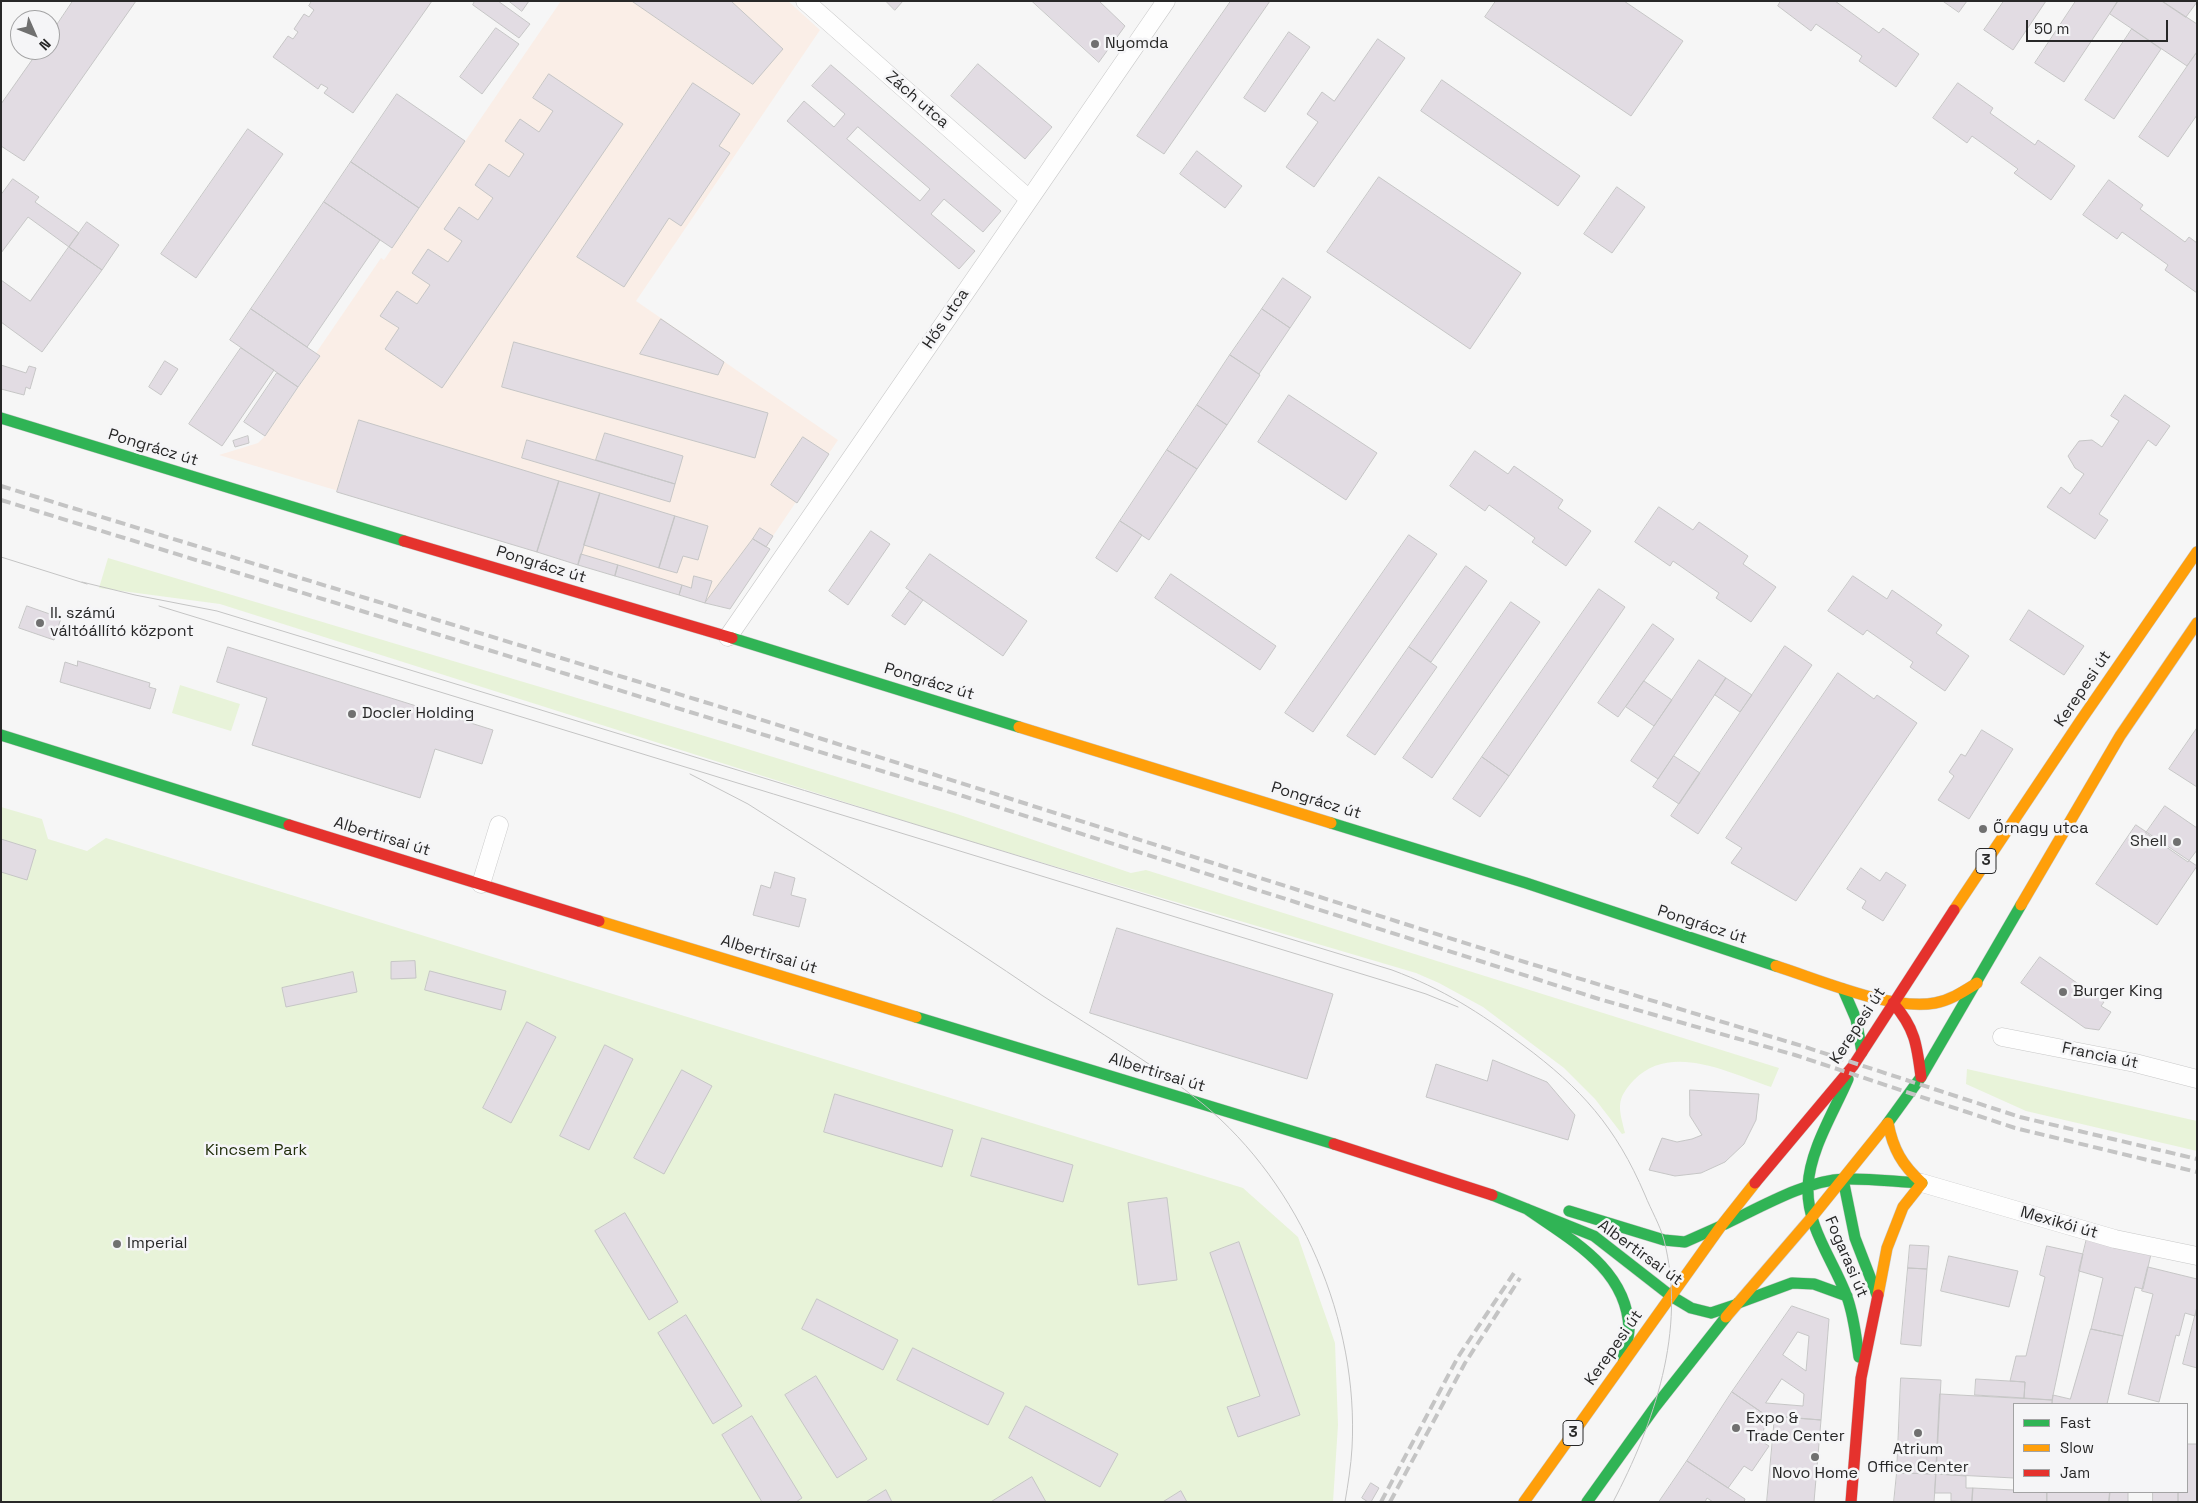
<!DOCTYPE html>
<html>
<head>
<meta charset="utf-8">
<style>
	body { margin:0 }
	#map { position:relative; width:2198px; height:1503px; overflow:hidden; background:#f6f6f6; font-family:"Space Grotesk",sans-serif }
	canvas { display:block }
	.frame { position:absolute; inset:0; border:2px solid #282828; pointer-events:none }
	.legend { position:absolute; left:2013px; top:1403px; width:175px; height:90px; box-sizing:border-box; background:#f5f5f7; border:1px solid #a3a3a4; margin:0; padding:6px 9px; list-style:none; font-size:15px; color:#282828 }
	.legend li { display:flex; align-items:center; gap:10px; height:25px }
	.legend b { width:25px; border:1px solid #a3a3a4 }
	.north { position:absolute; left:10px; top:10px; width:50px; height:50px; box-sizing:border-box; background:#f5f5f7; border:1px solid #a3a3a4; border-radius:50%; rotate:134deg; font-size:14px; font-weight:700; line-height:20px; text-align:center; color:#282828 }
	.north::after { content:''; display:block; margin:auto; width:18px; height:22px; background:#707070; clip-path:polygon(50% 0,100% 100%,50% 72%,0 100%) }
	.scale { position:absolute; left:2026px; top:20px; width:142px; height:22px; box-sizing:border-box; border:2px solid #282828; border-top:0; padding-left:6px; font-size:15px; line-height:18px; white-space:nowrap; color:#282828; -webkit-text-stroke:4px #f5f5f7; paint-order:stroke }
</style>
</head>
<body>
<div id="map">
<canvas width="2198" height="1503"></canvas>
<div class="frame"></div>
<ul class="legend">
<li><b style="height:6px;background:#30b455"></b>Fast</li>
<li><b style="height:6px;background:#ff9f0a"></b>Slow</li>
<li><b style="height:6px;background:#e5322d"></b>Jam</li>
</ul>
<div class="north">N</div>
<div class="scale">50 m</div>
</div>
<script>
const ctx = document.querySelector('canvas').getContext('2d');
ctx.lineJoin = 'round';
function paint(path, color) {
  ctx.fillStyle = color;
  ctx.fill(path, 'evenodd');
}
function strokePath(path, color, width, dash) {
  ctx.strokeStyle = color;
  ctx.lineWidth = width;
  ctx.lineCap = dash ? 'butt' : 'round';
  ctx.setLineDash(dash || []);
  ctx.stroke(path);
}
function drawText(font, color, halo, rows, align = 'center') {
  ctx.font = font + ' "Space Grotesk",sans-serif';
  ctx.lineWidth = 5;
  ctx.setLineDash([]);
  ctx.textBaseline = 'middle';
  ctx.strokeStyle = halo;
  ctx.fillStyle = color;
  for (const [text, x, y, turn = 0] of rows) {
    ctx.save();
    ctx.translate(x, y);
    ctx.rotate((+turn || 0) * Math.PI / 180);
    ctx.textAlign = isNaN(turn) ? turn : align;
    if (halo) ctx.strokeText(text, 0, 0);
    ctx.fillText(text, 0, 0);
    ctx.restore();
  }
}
const industrial = new Path2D(`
	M561 1H788L820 30 636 301 838 440 773 536 767 547 770 549 730 609 219 455 258 443 265 436 320 356 316 353 381 258 384 260Z`);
const green = new Path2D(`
	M108 558 728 743 957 814 1131 873 1146 870 1779 1068 1771 1087C1729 1073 1671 1042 1634 1080 1615 1100 1619 1108 1625 1133L1622 1134 1595 1099 1564 1068 1483 1007 1439 983 1416 973 949 835 220 604 99 588Z
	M180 685 240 704 231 731 172 713Z
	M1 807 42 819 48 839 87 851 106 838 1243 1188 1298 1237 1335 1343 1338 1425 1333 1502H1Z
	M1967 1069 2197 1121V1151L2026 1111 1966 1084Z`);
const building = new Path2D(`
	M73 1H136L24 161 1 146V104L39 50H50V35Z
	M312 1H432L353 113 324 93 328 88 321 84 318 89 273 57 288 36 293 39 298 32 294 29 304 14 309 17 314 10 309 6Z
	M475 1H498L530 24 519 38 473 5Z
	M509 1H529L522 11Z
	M632 1H731L783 49 753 84Z
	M886 1H903L895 10Z
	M1032 1H1099L1125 26 1099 62Z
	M1231 1H1270L1164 154 1137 136Z
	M1496 1H1624L1683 41 1631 116 1485 17Z
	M1781 1H1835L1879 33 1883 28 1919 54 1896 87 1859 61 1862 56 1816 24 1811 31 1778 6Z
	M1943 1H1967L1959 12Z
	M2004 1H2046L2013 50 1984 30Z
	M2076 1H2118L2064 82 2035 63Z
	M2118 1H2162L2197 24V52L2187 66 2110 14Z
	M2162 1H2197V2L2186 17Z
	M496 28 519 44 482 94 460 77Z
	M2132 29 2161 49 2114 119 2085 100Z
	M1289 32 1310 47 1265 112 1244 98Z
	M1378 39 1405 58 1314 187 1286 167 1318 122 1307 114 1322 92 1334 101Z
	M2197 52V115L2168 157 2139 137Z
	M978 64 1052 127 1025 159 951 96Z
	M831 65 1001 211 983 232 944 199 931 214 975 251 959 269 787 121 804 101 834 127 845 114 812 86ZM858 127 930 189 920 201 847 139Z
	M549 74 623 124 442 388 385 349 399 328 380 316 397 291 417 304 430 285 412 273 428 249 448 262 462 241 444 229 459 207 478 220 493 198 475 185 489 164 509 177 524 154 505 141 520 119 539 132 553 111 533 98Z
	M1442 80 1580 176 1558 206 1421 111Z
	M693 83 740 114 719 146 730 153 681 226 669 218 624 287 577 257Z
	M1958 83 1993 108 1990 113 2035 145 2038 140 2075 166 2051 200 2014 173 2018 169 1972 136 1967 143 1933 118Z
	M397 94 465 141 419 208 351 162Z
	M248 129 283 154 196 278 161 254Z
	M1197 151 1242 186 1225 208 1180 174Z
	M351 162 419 208 392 248 324 202Z
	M1379 177 1521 273 1470 349 1327 252Z
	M13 179 39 197 35 202 79 233 69 247 28 217 1 253V195Z
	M2109 180 2143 205 2140 209 2185 242 2189 237 2197 243V293L2165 270 2168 265 2122 232 2117 239 2083 215Z
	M1617 187 1645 207 1612 253 1584 234Z
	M324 202 380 240 307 347 251 309Z
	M87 222 119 245 102 270 69 247Z
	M69 247 102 270 42 352 1 322V280L30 301Z
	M1283 278 1311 297 1290 328 1262 309Z
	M251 309 320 356 298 387 230 340Z
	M1262 309 1290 328 1259 374 1230 355Z
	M661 319 724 362 718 375 640 354Z
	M514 342 768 413 755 458 502 387Z
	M241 348 274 370 222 446 189 424Z
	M1230 355 1260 375 1227 425 1197 405Z
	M165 361 178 369 161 395 149 387Z
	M1 365 26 373 29 366 36 368 30 389 26 387 24 395 1 389Z
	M277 373 298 387 265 436 244 422Z
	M1289 395 1377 453 1346 500 1258 442Z
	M2125 395 2170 426 2156 446 2148 440 2099 514 2108 520 2095 539 2047 507 2061 487 2070 494 2084 474 2075 468 2068 456 2079 441 2092 440 2102 447 2119 421 2111 416Z
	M1197 405 1227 425 1197 469 1167 450Z
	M359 420 559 481 537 552 337 492Z
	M605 433 683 456 675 484 596 460Z
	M248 436 249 443 235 447 233 441Z
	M803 437 829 454 797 503 771 485Z
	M527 440 675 484 670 502 522 458Z
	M1167 450 1197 469 1149 540 1120 521Z
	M1475 451 1508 474 1514 466 1563 500 1558 508 1591 531 1566 566 1532 542 1535 538 1489 505 1485 511 1450 486Z
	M559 481 600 493 578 565 537 552Z
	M600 493 675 516 659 568 584 545Z
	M1659 507 1693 530 1699 522 1748 556 1743 564 1776 587 1751 622 1716 598 1719 593 1673 561 1670 566 1635 542Z
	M675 516 708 526 698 560 683 556 677 573 659 568Z
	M1120 521 1142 535 1117 572 1096 558Z
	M760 528 773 536 766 547 753 539Z
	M871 531 890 544 848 605 829 591Z
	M1409 535 1437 554 1313 732 1285 713Z
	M753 539 770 549 730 609 705 603Z
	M581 554 618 565 615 576 578 565Z
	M930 554 1027 621 1003 656 906 588Z
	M618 565 682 585 679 595 615 576Z
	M1466 566 1487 581 1431 662 1409 647Z
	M1171 574 1276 646 1260 670 1155 598Z
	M694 576 712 581 705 603 679 595 682 585 691 588Z
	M1853 576 1887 599 1892 590 1942 625 1936 633 1969 656 1945 691 1910 667 1913 662 1867 630 1863 635 1828 611Z
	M1599 589 1625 607 1509 776 1482 757Z
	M910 591 923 600 905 625 892 616Z
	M1511 602 1540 622 1432 778 1403 758Z
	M27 606 61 618 54 640 19 628Z
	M2029 610 2084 646 2064 675 2010 640Z
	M1653 624 1674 639 1618 717 1598 703Z
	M1785 646 1812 665 1698 834 1671 816Z
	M228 647 493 730 482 764 435 749 420 798 252 745 267 698 217 682Z
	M1409 647 1437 667 1375 755 1347 736Z
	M1699 660 1726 678 1658 779 1631 761Z
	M78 661 150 683 149 687 156 689 150 709 60 682 65 662 77 666Z
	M1838 673 1874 699 1877 695 1917 723 1796 901 1731 863 1742 848 1726 838Z
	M1726 678 1752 695 1740 712 1715 695Z
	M1644 681 1672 700 1654 726 1626 707Z
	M2197 728V787L2169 769Z
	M1982 730 2013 749 1969 819 1938 800 1954 776 1949 772 1961 754 1965 756Z
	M1674 756 1700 773 1679 804 1653 787Z
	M1482 757 1509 776 1480 817 1453 799Z
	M2165 806 2197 828V850L2188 862 2146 833Z
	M2136 825 2197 866 2157 925 2096 884Z
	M1 839 36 850 27 880 1 872Z
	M1861 868 1880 881 1886 872 1906 885 1883 921 1862 908 1866 901 1847 889Z
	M775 872 795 878 791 895 806 899 799 927 753 915 761 885 770 888Z
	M1117 928 1333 994 1307 1079 1090 1013Z
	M2040 957 2104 1002 2101 1006 2111 1012 2099 1030 2085 1028 2021 983Z
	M415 961 416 978 391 979V962Z
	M430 971 506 991 501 1010 425 990Z
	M353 972 357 992 286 1007 282 988Z
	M527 1022 556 1037 511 1123 483 1108Z
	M605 1045 633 1059 589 1150 560 1136Z
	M1493 1060 1547 1082 1575 1115 1568 1140 1426 1097 1436 1064 1487 1081Z
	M682 1070 712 1086 664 1174 634 1158Z
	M1690 1090 1759 1094 1756 1120 1744 1144 1725 1162 1701 1173 1675 1176 1649 1170 1662 1138 1677 1142 1692 1139 1702 1135 1690 1116Z
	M835 1094 953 1130 942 1167 824 1132Z
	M982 1138 1073 1165 1063 1202 971 1176Z
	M1167 1198 1177 1280 1138 1285 1128 1203Z
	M625 1213 678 1302 649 1320 595 1231Z
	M2087 1238 2151 1254 2143 1289 2135 1287 2123 1336 2091 1329 2103 1278 2079 1271Z
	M1239 1242 1300 1415 1238 1437 1227 1407 1260 1396 1210 1253Z
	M1910 1245 1929 1246 1927 1269 1908 1268Z
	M2047 1246 2083 1254 2052 1400 2024 1398 2025 1382 2010 1381 2016 1356H2026L2045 1277 2040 1275Z
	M1949 1256 2018 1271 2009 1307 1941 1291Z
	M2148 1267 2197 1279V1307L2195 1316 2185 1313 2179 1336 2176 1335 2159 1402 2128 1394 2153 1294 2142 1291Z
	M1908 1268 1927 1269 1921 1346 1901 1344Z
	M817 1299 898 1340 883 1370 802 1329Z
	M1792 1306 1829 1319 1821 1420 1767 1416 1732 1392ZM1798 1332 1809 1336 1806 1371 1783 1355ZM1782 1379 1804 1394 1803 1406 1766 1403Z
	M2197 1307V1368L2183 1364Z
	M686 1315 742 1406 713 1424 658 1333Z
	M2091 1329 2123 1336 2107 1404H2052L2053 1395 2070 1399Z
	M913 1348 1004 1393 988 1425 897 1380Z
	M816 1376 867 1459 837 1478 785 1395Z
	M1901 1378 1941 1380 1936 1474 1897 1473Z
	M1976 1379 2025 1382 2024 1398 1975 1395Z
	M1732 1392 1767 1416 1761 1441 1769 1446 1752 1471 1744 1466 1728 1488 1687 1461Z
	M1940 1394 2052 1400V1404H2014V1478L1936 1474Z
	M1026 1406 1118 1454 1100 1487 1009 1438Z
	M752 1416 802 1498 796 1502H762L722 1435Z
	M1775 1416 1821 1420 1814 1502H1767Z
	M2187 1444H2197V1502H2178V1492H2187Z
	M1687 1461 1745 1499 1744 1502H1713L1707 1498 1705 1502H1659Z
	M1897 1473 1936 1474 1934 1502H1894Z
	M1936 1474 1966 1476V1488H1973L1972 1502 1951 1501V1493H1935Z
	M1032 1477 1046 1502H991Z
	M1371 1483 1379 1488 1371 1502H1368L1362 1498Z
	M1973 1488 2014 1490V1492H2047V1502H1972Z
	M886 1490 892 1502H866Z
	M1181 1491 1187 1502H1163Z
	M2047 1492H2110L2109 1502H2047Z
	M2110 1492H2128V1502H2109Z
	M2153 1492H2178V1502H2153Z`);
const street = new Path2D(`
	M805 1 1029 199
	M728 637 1166 1
	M481 884 499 825
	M2002 1037 2135 1063 2197 1079
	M1922 1183 2115 1239 2197 1256`);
const fast = new Path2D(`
	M1 418 404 541
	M732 638 1019 727
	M1 735 289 825
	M1331 823 1526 883 1776 966
	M1843 989 1856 1019 1862 1052
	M916 1017 1334 1144
	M1848 1079C1834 1112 1810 1149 1808 1186 1806 1227 1834 1261 1847 1297 1854 1316 1856 1337 1859 1357
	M1887 1124 1921 1077 2021 905
	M1843 1179 1855 1238 1877 1295
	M1492 1195 1594 1236 1671 1296 1691 1308 1711 1313 1735 1305
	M1527 1209C1571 1240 1627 1269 1629 1329 1629 1339 1625 1349 1623 1359
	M1569 1211 1664 1240 1685 1242 1721 1226
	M1725 1224C1759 1208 1807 1180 1844 1179 1870 1178 1896 1182 1922 1183
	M1738 1303 1792 1283 1814 1284 1847 1296
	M1587 1502 1655 1407 1726 1317`);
const slow = new Path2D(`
	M1019 727 1331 823
	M2021 905 2120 736 2197 623
	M1954 910 2081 720 2197 552
	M599 921 916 1017
	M1776 966C1820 980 1891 1011 1935 1003 1951 1000 1964 991 1977 983
	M1888 1123C1893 1149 1902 1165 1922 1183
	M1878 1295 1887 1248 1903 1207 1922 1183
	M1726 1317 1812 1217 1887 1124
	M1524 1502 1721 1226 1755 1183`);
const jam = new Path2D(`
	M404 541 732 638
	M289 825 599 921
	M1893 1003C1915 1028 1917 1045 1921 1077
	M1334 1144 1492 1195
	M1755 1183 1853 1066 1954 910
	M1851 1502 1861 1378 1878 1295`);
const tram = new Path2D(`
	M1 557 87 584
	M82 582 135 595 217 611 1392 970C1443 989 1479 1012 1523 1045 1581 1088 1616 1127 1645 1195 1651 1210 1660 1225 1664 1240 1687 1330 1654 1424 1613 1502
	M159 606 1388 982 1426 994 1458 1007
	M690 774 748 804C847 867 946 930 1043 996 1097 1031 1154 1064 1203 1104 1301 1185 1359 1321 1352 1448 1351 1466 1348 1484 1345 1502`);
const rail = new Path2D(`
	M1 486 737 712 1528 963 1802 1046 2020 1117 2197 1159
	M1 500 963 796 1599 999 1795 1055 2015 1128 2197 1172
	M1381 1502 1458 1357 1514 1273
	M1390 1502 1465 1363 1520 1278`);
const markers = [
	[1095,44,5,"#707070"],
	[40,623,5,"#707070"],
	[352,714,5,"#707070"],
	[1983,829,5,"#707070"],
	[2177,842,5,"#707070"],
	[2063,992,5,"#707070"],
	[117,1244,5,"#707070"],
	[1736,1428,5,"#707070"],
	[1918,1433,5,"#707070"],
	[1815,1457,5,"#707070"]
];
const shields = [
	[1986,861,20],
	[1573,1433,20]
];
const shieldNames = [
	["3",1986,861],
	["3",1573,1433]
];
const poiNames = [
	["Nyomda",1105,44],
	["II. számú",50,614],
	["váltóállító központ",50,632],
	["Docler Holding",362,714],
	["Őrnagy utca",1993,829],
	["Shell",2167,842,"right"],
	["Burger King",2073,992],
	["Imperial",127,1244],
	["Expo &",1746,1419],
	["Trade Center",1746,1437],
	["Atrium",1918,1450,"center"],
	["Office Center",1918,1468,"center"],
	["Novo Home",1815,1474,"center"]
];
const streetNames = [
	["Zách utca",917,100,41],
	["Hős utca",946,319,-56],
	["Pongrácz út",153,448,17],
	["Pongrácz út",541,565,17],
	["Pongrácz út",929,682,17],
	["Kerepesi út",2083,689,-56],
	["Pongrácz út",1316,801,17],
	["Albertirsai út",382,837,17],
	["Pongrácz út",1702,925,18],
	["Albertirsai út",769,955,17],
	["Kerepesi út",1858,1026,-57],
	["Francia út",2100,1056,12],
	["Albertirsai út",1157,1073,17],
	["Mexikói út",2059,1223,16],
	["Albertirsai út",1640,1253,36],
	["Fogarasi út",1846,1257,67],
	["Kerepesi út",1614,1348,-55]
];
const parkNames = [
	["Kincsem Park",256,1151]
];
paint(industrial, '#faeee7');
paint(green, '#e8f3d9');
paint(building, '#e2dce3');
strokePath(building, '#c6c6c6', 1);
strokePath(street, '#c8c8c8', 19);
strokePath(fast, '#c8c8c8', 12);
strokePath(slow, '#c8c8c8', 12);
strokePath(jam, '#c8c8c8', 12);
strokePath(street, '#fefefe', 18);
strokePath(fast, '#30b455', 11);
strokePath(slow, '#ff9f0a', 11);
strokePath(jam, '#e5322d', 11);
strokePath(tram, '#c4c4c4', 1);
strokePath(rail, '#c4c4c4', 4, [10, 5]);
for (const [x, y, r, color] of markers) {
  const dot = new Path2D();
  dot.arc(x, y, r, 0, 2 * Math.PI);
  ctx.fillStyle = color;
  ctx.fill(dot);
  strokePath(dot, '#f5f5f7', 2);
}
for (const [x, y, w] of shields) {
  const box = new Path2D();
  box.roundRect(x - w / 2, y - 12.5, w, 25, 4);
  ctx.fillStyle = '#f5f5f7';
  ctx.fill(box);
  strokePath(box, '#282828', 1);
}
drawText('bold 15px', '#282828', null, shieldNames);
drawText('16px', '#282828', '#f5f5f7', poiNames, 'left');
drawText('16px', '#282828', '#f5f5f7', streetNames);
drawText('16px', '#212e0b', '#f5f5f7', parkNames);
</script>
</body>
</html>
